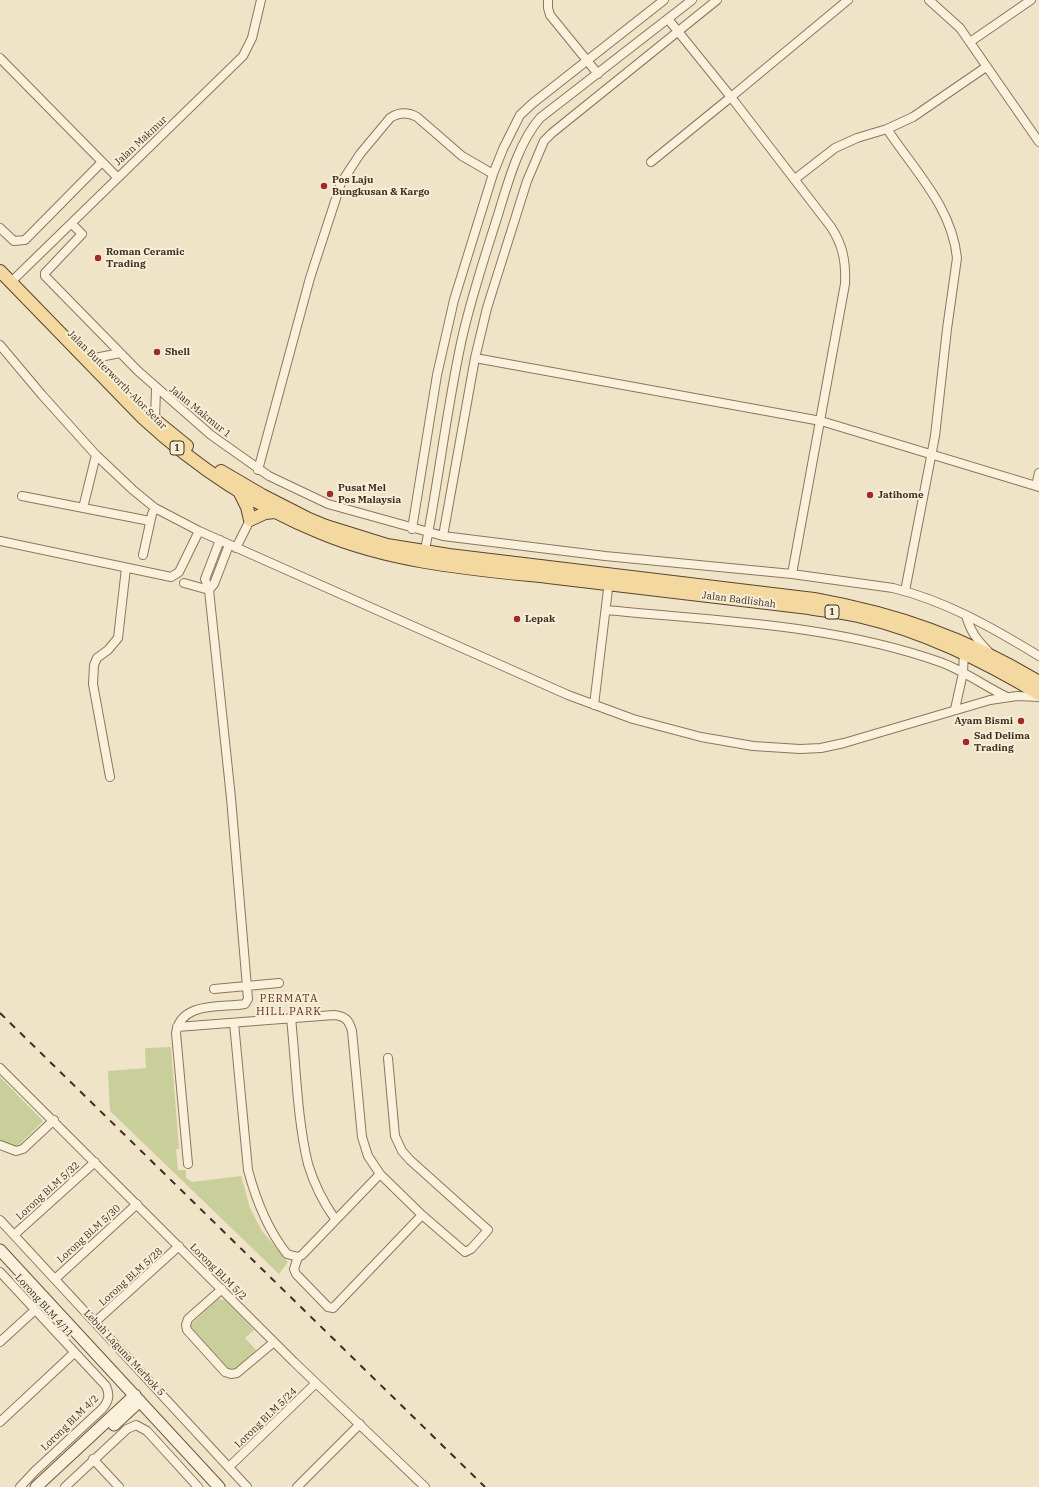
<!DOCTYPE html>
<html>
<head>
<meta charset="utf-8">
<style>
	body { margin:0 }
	canvas { display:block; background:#f0e4c8 }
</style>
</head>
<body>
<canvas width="1039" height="1487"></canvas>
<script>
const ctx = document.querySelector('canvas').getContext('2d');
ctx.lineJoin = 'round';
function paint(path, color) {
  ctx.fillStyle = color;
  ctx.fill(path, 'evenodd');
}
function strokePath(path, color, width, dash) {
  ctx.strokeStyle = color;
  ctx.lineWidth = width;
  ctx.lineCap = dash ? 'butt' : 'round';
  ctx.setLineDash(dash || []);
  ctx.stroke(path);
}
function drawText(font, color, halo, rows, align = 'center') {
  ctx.font = font + ' "IBM Plex Serif",serif';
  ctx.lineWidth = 4;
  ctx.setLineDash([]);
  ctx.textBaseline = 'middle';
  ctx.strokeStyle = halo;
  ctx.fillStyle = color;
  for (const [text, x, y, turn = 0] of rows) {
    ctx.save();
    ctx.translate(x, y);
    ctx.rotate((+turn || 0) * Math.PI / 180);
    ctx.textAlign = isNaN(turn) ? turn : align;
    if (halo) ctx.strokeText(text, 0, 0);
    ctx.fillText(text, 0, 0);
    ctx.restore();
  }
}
const green = new Path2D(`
	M171 1047 179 1149H176L178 1170H186V1178L192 1182 241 1176 250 1208 262 1231 288 1262 279 1274 110 1111 108 1071 146 1068 145 1048Z
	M0 1077 43 1121 16 1148 0 1140Z
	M218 1299 225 1300 254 1330 245 1338 256 1350 235 1369 228 1368 189 1326Z`);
const street = new Path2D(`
	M548 0V8L550 15 598 74
	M929 0 960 28 1039 142
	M970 42 1031 0
	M0 58 117 177
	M887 129C914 170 952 207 957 258L947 329 935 436 905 591
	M651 162 731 97 668 19
	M795 179 835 148 857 138 887 129 913 117 986 67
	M72 224 82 234 45 273V276L138 371 211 435 269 476 328 504 443 536 605 556 792 574 893 588C946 601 993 628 1039 656
	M0 228 14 241 25 240 102 162
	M11 282 243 56 252 38 261 0
	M0 345 42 395 96 455 133 490 155 508 199 531 568 695 633 719 701 737 753 746 800 749 821 748 844 743 990 700 1017 696 1039 697
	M95 358 120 353
	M475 358 821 421 1039 487
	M155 420 156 389
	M258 470 310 278 341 183 360 154 390 118C399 112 408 112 417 117L462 156 493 174
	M1036 486 1039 473
	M22 496 150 521
	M83 508 96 455
	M412 529 437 375 454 300 493 174 503 149 520 115 533 103 664 0
	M443 536 475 358 487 308 527 181 544 141 552 133 717 0
	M0 541 171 577 179 572 199 531
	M236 548 250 520
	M143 555 152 514 155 508
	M424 555C438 485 446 413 461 343 470 301 484 259 497 218 507 186 518 143 540 118L692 0
	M792 574 845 284C846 262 843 245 831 227L731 97 848 0
	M184 583 209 590
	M209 590 214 584 229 545
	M606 610C718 621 832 624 940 662 963 670 984 686 1007 697
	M966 615C970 631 977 640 988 651
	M594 705 609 581
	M955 709 963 673 964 652
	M110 777 93 684 94 665 97 658 108 650 118 638 126 568
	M214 989 279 983
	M291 1018C296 1065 297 1119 308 1164 314 1184 323 1202 335 1219
	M234 1023 248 1170C256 1200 267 1229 287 1254L298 1257 302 1255 380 1174
	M177 1027 334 1015C345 1016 349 1020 352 1031L362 1137 368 1156 380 1174 422 1215 465 1252 471 1249 488 1230 410 1160 402 1151 395 1136 388 1058
	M0 1068 294 1362 425 1487
	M0 1145 16 1151 23 1149 54 1120
	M188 1164 176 1033C181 1001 221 1008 245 1004L248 999 231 798 209 590 205 579 220 540
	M0 1220 247 1487
	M14 1235 95 1162
	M298 1257 294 1269 296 1274 328 1307 333 1308 422 1215
	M0 1272 106 1386C110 1395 109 1401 102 1409L35 1471 20 1487
	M55 1279 137 1204
	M222 1289 188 1319 186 1325 187 1330 225 1372 231 1374 237 1373 274 1342
	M95 1322 179 1246
	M0 1342 35 1310
	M0 1422 74 1353
	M93 1459 119 1487
	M229 1467 316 1383
	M65 1487 127 1429 136 1425 147 1431 198 1487
	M297 1487 360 1424`);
const secondary = new Path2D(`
	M0 1250 219 1487
	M114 1425 140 1401
	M36 1487 135 1395`);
const primary = new Path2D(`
	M0 271 143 418C195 466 255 506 321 533 393 563 471 569 548 577 635 588 722 598 809 608 825 611 842 612 858 616 923 631 982 660 1039 694
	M155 420 187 446
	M221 471 262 495 309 519 326 526 387 545 449 555 814 599C897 614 966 638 1039 682
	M240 493 247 507 250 520 265 513 275 512`);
const rail = new Path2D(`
	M0 1013 485 1487`);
const markers = [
	[324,186,4,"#9e2a2b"],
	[98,258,4,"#9e2a2b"],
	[157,352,4,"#9e2a2b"],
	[330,494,4,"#9e2a2b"],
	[870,495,4,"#9e2a2b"],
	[517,619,4,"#9e2a2b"],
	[1021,721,4,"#9e2a2b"],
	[966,742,4,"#9e2a2b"]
];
const shields = [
	[177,448,14],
	[832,612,14]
];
const shieldNames = [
	["1",177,448],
	["1",832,612]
];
const streetNames = [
	["Jalan Makmur",141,141,-43],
	["Jalan Butterworth-Alor Setar",117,380,45],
	["Jalan Makmur 1",200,412,39],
	["Jalan Badlishah",739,600,7],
	["Lorong BLM 5/32",48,1191,-42],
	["Lorong BLM 5/30",89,1234,-42],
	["Lorong BLM 5/2",218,1272,45],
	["Lorong BLM 5/28",131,1277,-42],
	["Lorong BLM 4/11",44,1306,48],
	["Lebuh Laguna Merbok 5",124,1353,47],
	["Lorong BLM 5/24",266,1418,-44],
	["Lorong BLM 4/2",70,1423,-44]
];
const poiNames = [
	["Pos Laju",332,180],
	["Bungkusan & Kargo",332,192],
	["Roman Ceramic",106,252],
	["Trading",106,264],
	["Shell",165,352],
	["Pusat Mel",338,488],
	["Pos Malaysia",338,500],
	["Jatihome",878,495],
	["Lepak",525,619],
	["Ayam Bismi",1013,721,"right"],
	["Sad Delima",974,736],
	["Trading",974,748]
];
const neighbourhoodNames = [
	["PERMATA",289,999],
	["HILL PARK",289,1012]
];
paint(green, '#c9cf9b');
strokePath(street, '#8d765c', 10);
strokePath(secondary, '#6f573f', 13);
strokePath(primary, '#5b4430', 14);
strokePath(street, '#faf1dc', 8);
strokePath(secondary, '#faf1dc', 11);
strokePath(primary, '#f3d9a0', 12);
strokePath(rail, '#3d2e20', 2, [7, 7]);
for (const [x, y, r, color] of markers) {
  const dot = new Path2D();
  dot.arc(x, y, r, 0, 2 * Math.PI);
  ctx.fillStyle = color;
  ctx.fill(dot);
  strokePath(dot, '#f7eed8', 1.5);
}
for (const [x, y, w] of shields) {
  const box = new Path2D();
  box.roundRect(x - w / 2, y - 7, w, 14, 3);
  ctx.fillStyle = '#f7eed8';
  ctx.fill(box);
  strokePath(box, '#3d2e20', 1);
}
drawText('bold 9px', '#3d2e20', null, shieldNames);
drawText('10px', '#3d2e20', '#f7eed8', streetNames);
drawText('bold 10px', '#3d2e20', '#f7eed8', poiNames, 'left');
ctx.letterSpacing = '1px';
drawText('11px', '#6b2e1e', '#f7eed8', neighbourhoodNames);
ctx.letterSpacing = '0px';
</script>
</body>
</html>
